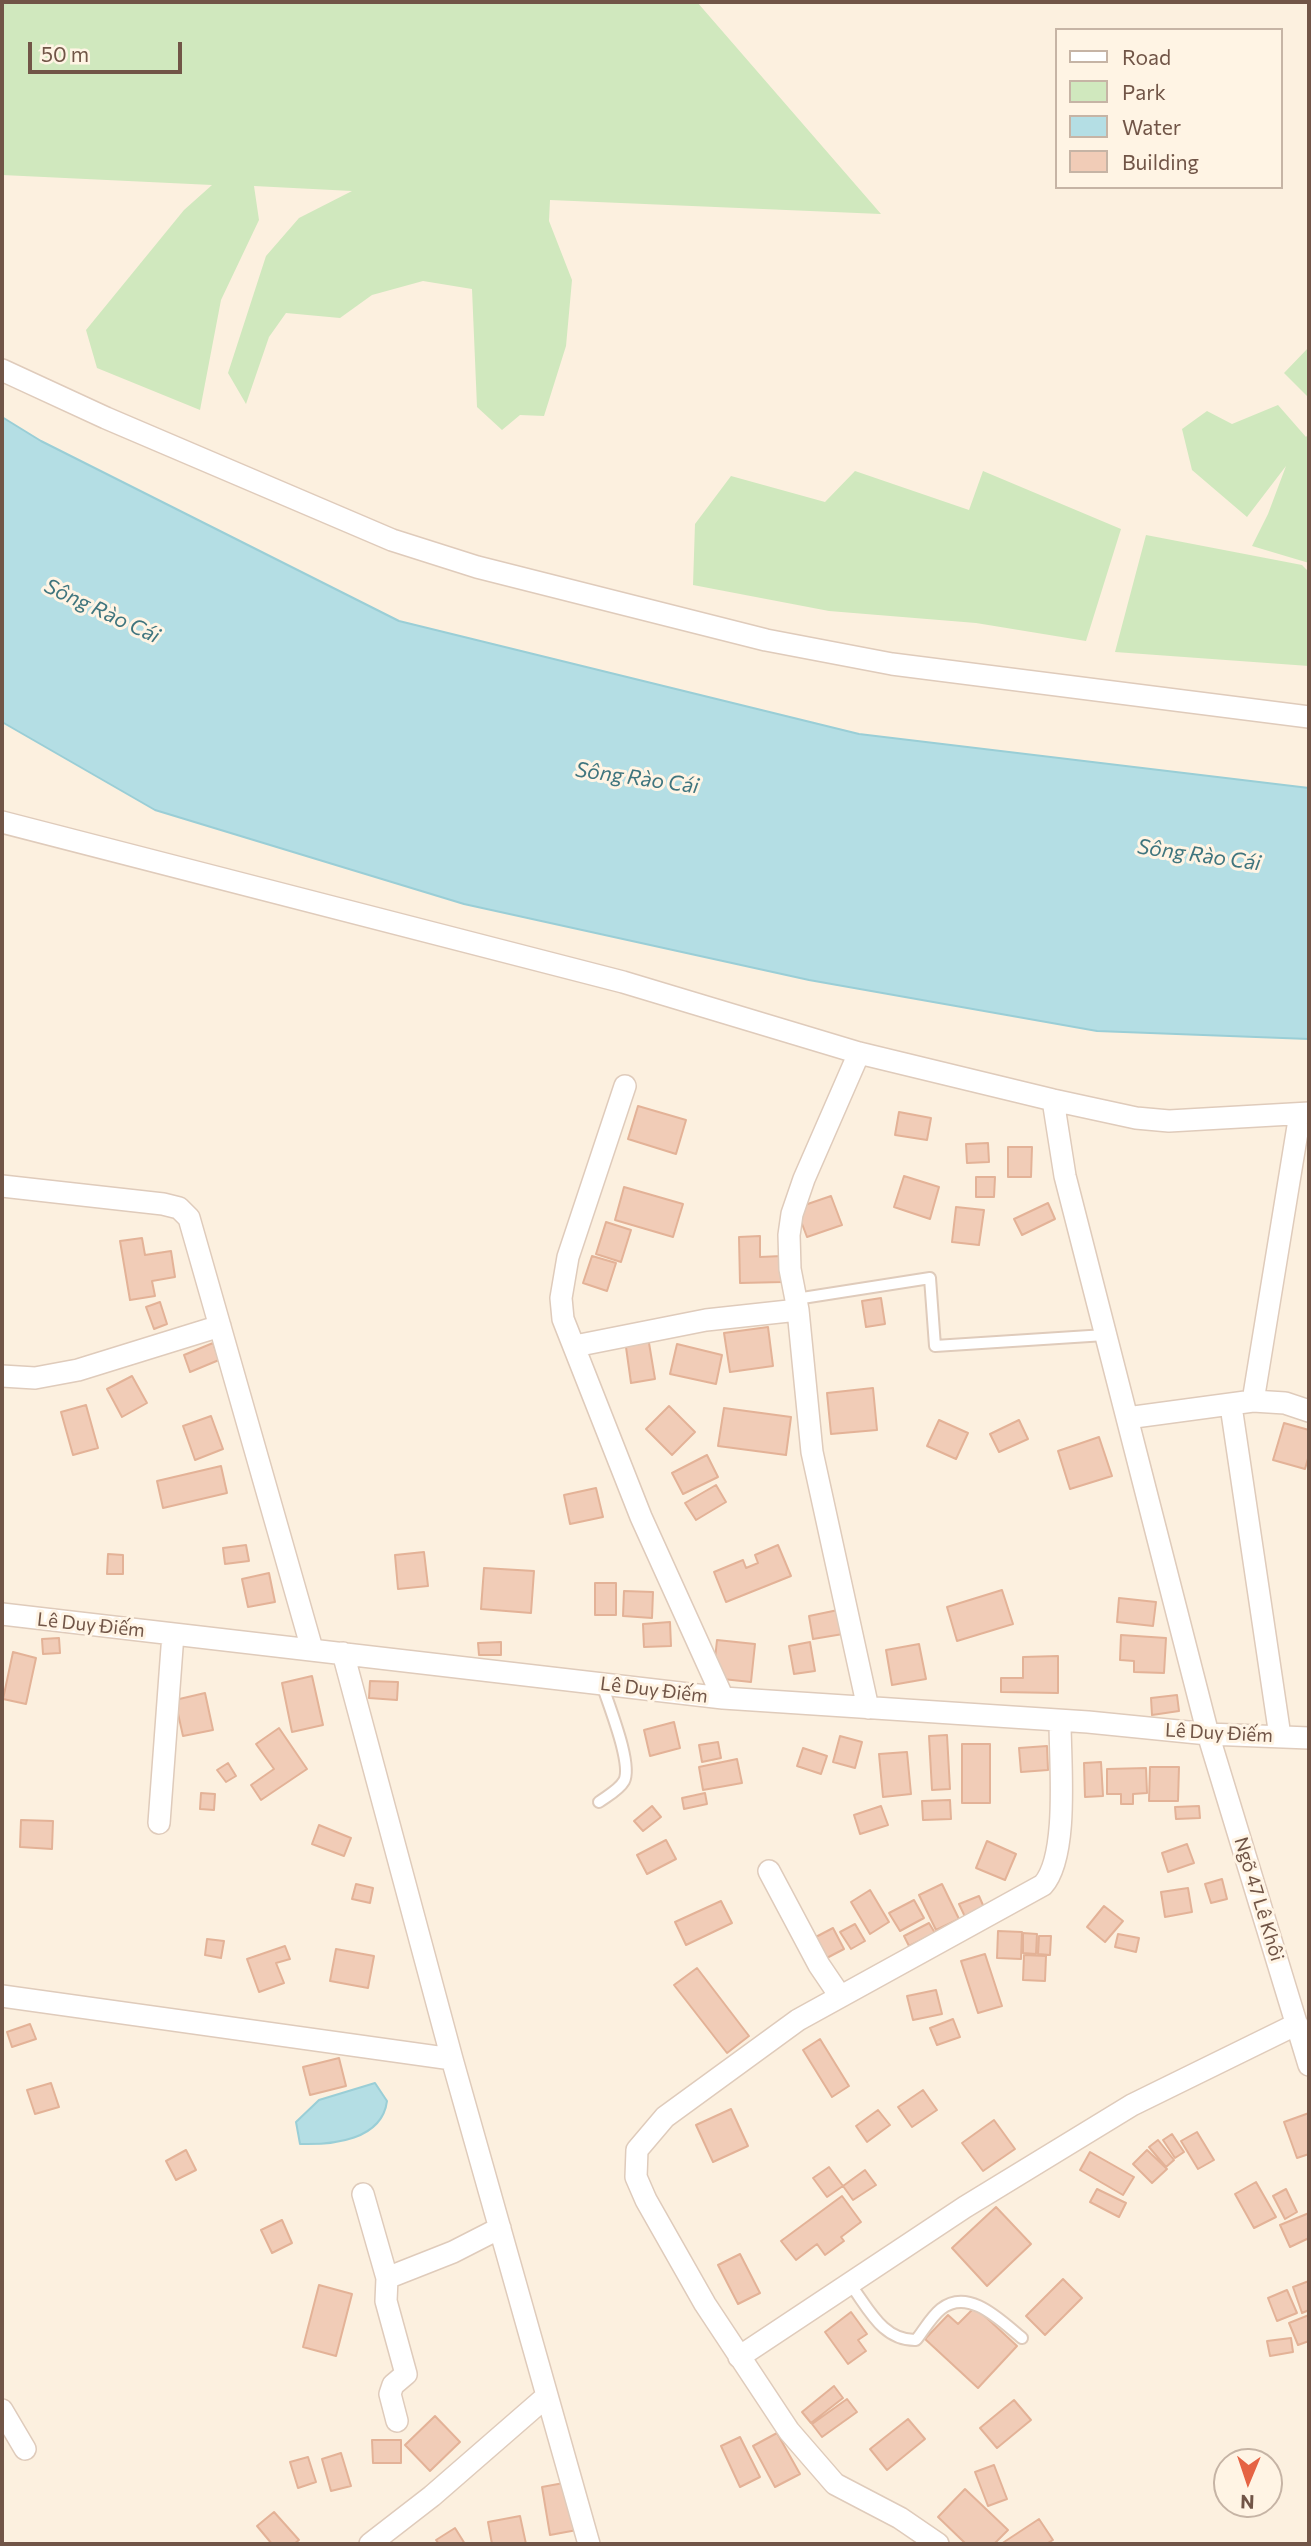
<!DOCTYPE html>
<html>
<head>
<meta charset="utf-8">
<style>
	body { margin:0 }
	#map { position:relative; width:1311px; height:2546px; overflow:hidden; background:#fcf0df; font-family:Commissioner,sans-serif }
	canvas { display:block }
	.frame { position:absolute; inset:0; border:4px solid #715547; pointer-events:none }
	.legend { position:absolute; left:1055px; top:28px; width:228px; height:161px; box-sizing:border-box; background:#fff4e4; border:2px solid #c6b4a5; margin:0; padding:9px 12px; list-style:none; font-size:21px; color:#715547 }
	.legend li { display:flex; align-items:center; gap:14px; height:35px }
	.legend b { width:35px; border:2px solid #c6b4a5 }
	.north { position:absolute; left:1213px; top:2448px; width:70px; height:70px; box-sizing:border-box; background:#fff4e4; border:2px solid #c6b4a5; border-radius:50%; rotate:182deg; font-size:19px; font-weight:700; line-height:28px; text-align:center; color:#715547 }
	.north::after { content:''; display:block; margin:auto; width:24px; height:32px; background:#e56444; clip-path:polygon(50% 0,100% 100%,50% 72%,0 100%) }
	.scale { position:absolute; left:28px; top:42px; width:154px; height:32px; box-sizing:border-box; border:4px solid #715547; border-top:0; padding-left:9px; font-size:21px; line-height:24px; white-space:nowrap; color:#715547; -webkit-text-stroke:5px #fff4e4; paint-order:stroke }
</style>
</head>
<body>
<div id="map">
<canvas width="1311" height="2546"></canvas>
<div class="frame"></div>
<ul class="legend">
<li><b style="height:9px;background:#fff"></b>Road</li>
<li><b style="height:19px;background:#d0e8be"></b>Park</li>
<li><b style="height:19px;background:#b4dee4"></b>Water</li>
<li><b style="height:19px;background:#f1ccb7"></b>Building</li>
</ul>
<div class="north">N</div>
<div class="scale">50 m</div>
</div>
<script>
const ctx = document.querySelector('canvas').getContext('2d');
ctx.lineJoin = 'round';
function paint(path, color) {
  ctx.fillStyle = color;
  ctx.fill(path, 'evenodd');
}
function strokePath(path, color, width, dash) {
  ctx.strokeStyle = color;
  ctx.lineWidth = width;
  ctx.lineCap = dash ? 'butt' : 'round';
  ctx.setLineDash(dash || []);
  ctx.stroke(path);
}
function drawText(font, color, halo, rows, align = 'center') {
  ctx.font = font + ' Commissioner,sans-serif';
  ctx.lineWidth = 6;
  ctx.setLineDash([]);
  ctx.textBaseline = 'middle';
  ctx.strokeStyle = halo;
  ctx.fillStyle = color;
  for (const [text, x, y, turn = 0] of rows) {
    ctx.save();
    ctx.translate(x, y);
    ctx.rotate((+turn || 0) * Math.PI / 180);
    ctx.textAlign = isNaN(turn) ? turn : align;
    if (halo) ctx.strokeText(text, 0, 0);
    ctx.fillText(text, 0, 0);
    ctx.restore();
  }
}
const green = new Path2D(`
	M2 2H697L881 214 550 200 549 221 572 280 566 346 544 416 520 415 502 430 477 407 472 289 423 281 372 295 340 318 286 313 269 337 246 404 228 373 266 256 299 218 352 191 254 186 259 220 221 300 200 410 97 368 86 330 184 210 212 185 2 175Z
	M1309 347V398L1284 373Z
	M1278 405 1306 437 1309 433V563L1252 546 1268 514 1286 466 1247 517 1192 470 1182 429 1207 411 1232 424Z
	M855 471 969 510 983 471 1121 529 1086 641 976 623 829 611 693 585 695 524 731 476 825 502Z
	M1146 535 1302 565 1309 572V666L1115 652Z`);
const water = new Path2D(`
	M2 417 41 441 399 621 859 734 1309 788V1039L1097 1031 809 980 464 904 155 810 2 722Z
	M375 2083 387 2101C382 2140 333 2145 300 2144L296 2122 319 2100Z`);
const building = new Path2D(`
	M638 1106 686 1120 676 1154 628 1139Z
	M899 1112 931 1118 927 1140 895 1135Z
	M988 1143 989 1162 967 1163 966 1144Z
	M1008 1147H1032L1031 1177H1008Z
	M904 1176 939 1187 930 1219 894 1207Z
	M976 1177H995L994 1197H976Z
	M624 1187 683 1204 673 1237 615 1220Z
	M831 1196 842 1225 807 1237 796 1208Z
	M1048 1203 1055 1219 1022 1235 1014 1219Z
	M956 1207 984 1210 979 1245 952 1242Z
	M606 1222 631 1230 621 1262 596 1254Z
	M760 1236V1257L782 1256 783 1282 740 1283 739 1237Z
	M142 1238 145 1255 171 1251 175 1277 152 1281 155 1296 130 1300 120 1241Z
	M592 1256 616 1263 607 1291 583 1283Z
	M881 1298 885 1324 866 1327 862 1301Z
	M160 1302 167 1324 154 1329 146 1307Z
	M768 1327 773 1366 730 1372 724 1333Z
	M648 1337 655 1379 631 1383 625 1340Z
	M213 1343 219 1360 190 1372 184 1355Z
	M677 1344 722 1355 716 1384 670 1374Z
	M132 1376 147 1403 122 1417 107 1389Z
	M873 1388 877 1430 831 1434 827 1393Z
	M86 1405 98 1448 73 1455 61 1412Z
	M669 1406 695 1432 672 1455 646 1429Z
	M724 1408 791 1417 786 1455 718 1446Z
	M211 1416 223 1449 195 1460 183 1426Z
	M939 1420 968 1433 956 1459 927 1446Z
	M1019 1420 1028 1439 999 1452 990 1434Z
	M1284 1423 1309 1430V1455L1305 1469 1273 1460Z
	M1099 1437 1112 1476 1070 1489 1058 1451Z
	M707 1455 718 1477 683 1494 672 1473Z
	M221 1466 227 1493 163 1508 157 1481Z
	M716 1485 726 1502 696 1520 685 1503Z
	M596 1488 603 1517 570 1524 564 1495Z
	M246 1545 249 1561 225 1564 223 1548Z
	M778 1545 791 1576 726 1602 714 1572 743 1560 746 1568 758 1563 755 1555Z
	M424 1552 428 1586 398 1589 395 1555Z
	M108 1554 123 1555V1574H107Z
	M484 1568 534 1571 531 1613 481 1609Z
	M269 1573 275 1602 248 1607 242 1579Z
	M595 1583H616V1615H595Z
	M1002 1590 1013 1624 957 1641 947 1607Z
	M624 1591 653 1592 652 1618 623 1616Z
	M1119 1598 1156 1602 1153 1626 1117 1622Z
	M838 1610 843 1634 813 1639 809 1616Z
	M670 1622 671 1646 644 1647 643 1624Z
	M1121 1635 1166 1638 1164 1673 1134 1672V1661L1120 1660Z
	M59 1638 60 1653 43 1654 42 1639Z
	M717 1640 755 1644 751 1682 713 1678Z
	M501 1642V1655H479L478 1643Z
	M810 1642 815 1671 794 1674 789 1646Z
	M919 1644 926 1679 892 1685 886 1650Z
	M13 1652 36 1658 26 1704 3 1699Z
	M1058 1656V1693L1001 1692V1678H1023V1657Z
	M312 1676 323 1725 292 1732 282 1683Z
	M370 1681 398 1682 397 1700 369 1698Z
	M205 1693 213 1730 183 1736 175 1700Z
	M1177 1695 1179 1711 1152 1715 1151 1698Z
	M674 1722 680 1748 650 1756 644 1730Z
	M279 1728 307 1769 261 1800 251 1785 274 1769 256 1744Z
	M947 1735 950 1789 932 1790 929 1736Z
	M840 1736 862 1742 855 1768 833 1762Z
	M718 1742 721 1758 702 1762 699 1745Z
	M962 1744H990V1803H962Z
	M1047 1746 1048 1770 1021 1772 1019 1748Z
	M803 1748 827 1756 821 1774 797 1766Z
	M907 1752 911 1794 883 1797 879 1754Z
	M737 1759 742 1783 703 1790 699 1767Z
	M1101 1762 1103 1796 1085 1797 1084 1763Z
	M228 1763 236 1776 226 1782 217 1770Z
	M1150 1767H1179L1178 1801H1149Z
	M1146 1768 1147 1793 1133 1794V1804H1121V1794H1107V1769Z
	M201 1793 215 1794 214 1810 200 1809Z
	M705 1793 707 1804 684 1809 682 1798Z
	M950 1800 951 1819 923 1820 922 1801Z
	M652 1806 661 1817 643 1831 634 1821Z
	M881 1806 888 1825 860 1834 854 1815Z
	M1199 1806 1200 1818 1176 1819 1175 1807Z
	M21 1820 53 1821 52 1849 20 1847Z
	M319 1825 351 1838 344 1856 312 1844Z
	M666 1840 676 1859 647 1874 637 1855Z
	M987 1841 1016 1854 1005 1880 976 1868Z
	M1187 1844 1194 1863 1168 1872 1162 1853Z
	M1222 1879 1227 1899 1211 1903 1205 1884Z
	M356 1884 373 1888 370 1903 352 1899Z
	M942 1884 959 1919 936 1930 919 1895Z
	M1188 1888 1192 1912 1165 1917 1161 1892Z
	M870 1890 889 1922 870 1934 851 1902Z
	M979 1896 986 1912 967 1921 959 1904Z
	M914 1900 924 1918 900 1931 889 1913Z
	M721 1901 732 1923 686 1945 675 1922Z
	M1104 1906 1123 1921 1105 1942 1087 1927Z
	M929 1923 935 1933 909 1946 904 1936Z
	M855 1924 865 1941 851 1949 840 1932Z
	M833 1928 844 1949 821 1961 810 1940Z
	M998 1931 1022 1932 1021 1959 997 1958Z
	M1023 1933 1037 1934 1036 1954 1023 1953Z
	M1118 1934 1139 1938 1136 1952 1115 1947Z
	M1039 1936H1051L1050 1955 1038 1954Z
	M207 1939 224 1941 221 1958 205 1955Z
	M285 1946 290 1959 276 1963 284 1983 259 1992 247 1959Z
	M336 1949 374 1956 368 1988 330 1981Z
	M985 1954 1002 2006 978 2013 961 1961Z
	M1024 1955 1046 1956 1045 1981 1023 1980Z
	M697 1968 749 2036 727 2053 674 1985Z
	M936 1990 942 2014 913 2020 907 1996Z
	M953 2019 960 2037 937 2045 930 2028Z
	M30 2024 36 2039 12 2047 7 2032Z
	M820 2039 849 2086 832 2097 803 2050Z
	M339 2058 346 2086 310 2095 303 2067Z
	M51 2083 59 2107 35 2114 27 2090Z
	M923 2090 937 2110 912 2127 898 2107Z
	M731 2109 748 2146 713 2162 696 2125Z
	M878 2110 890 2125 867 2142 856 2126Z
	M1309 2113V2154L1297 2158 1284 2122Z
	M994 2120 1015 2149 983 2171 962 2143Z
	M1197 2132 1214 2160 1198 2169 1181 2141Z
	M1172 2134 1184 2152 1175 2158 1163 2140Z
	M1158 2140 1174 2160 1166 2167 1149 2147Z
	M186 2150 196 2170 176 2180 166 2161Z
	M1147 2150 1167 2169 1152 2183 1133 2164Z
	M1090 2152 1134 2177 1123 2195 1080 2170Z
	M829 2167 843 2186 827 2197 813 2178Z
	M865 2170 876 2185 853 2200 843 2186Z
	M1256 2182 1276 2217 1254 2228 1235 2194Z
	M1097 2189 1126 2203 1119 2217 1090 2202Z
	M1286 2189 1297 2212 1285 2219 1273 2196Z
	M842 2196 861 2222 841 2237 844 2241 825 2255 817 2244 796 2260 781 2241Z
	M996 2207 1031 2244 987 2286 952 2248Z
	M1309 2213V2238L1290 2247 1280 2225Z
	M282 2220 292 2243 272 2253 261 2230Z
	M740 2254 760 2293 738 2304 718 2265Z
	M1063 2279 1082 2298 1045 2335 1026 2316Z
	M1309 2281V2310L1302 2313 1293 2287Z
	M319 2285 352 2294 336 2356 303 2347Z
	M1287 2290 1297 2313 1277 2321 1268 2298Z
	M975 2307 1017 2346 978 2388 925 2339 948 2315 958 2324Z
	M851 2312 867 2334 858 2340 866 2351 848 2364 825 2332Z
	M1309 2315V2341L1298 2345 1289 2323Z
	M1291 2338 1293 2352 1270 2356 1267 2341Z
	M834 2386 843 2398 811 2423 802 2412Z
	M847 2399 857 2412 822 2437 812 2424Z
	M1014 2400 1031 2420 997 2448 980 2428Z
	M435 2416 460 2442 430 2471 405 2445Z
	M908 2419 925 2439 887 2470 870 2449Z
	M777 2433 800 2474 775 2487 753 2446Z
	M740 2437 760 2477 740 2487 721 2446Z
	M372 2440H401V2463H373Z
	M341 2453 351 2486 331 2491 322 2459Z
	M308 2457 316 2482 298 2488 290 2462Z
	M994 2465 1007 2499 988 2506 975 2472Z
	M569 2482 577 2530 550 2535 542 2487Z
	M965 2489 1008 2530 994 2544H966L938 2517Z
	M274 2512 299 2540 294 2544H272L257 2526Z
	M520 2516 526 2544H492L488 2522Z
	M1039 2519 1053 2540 1046 2544H1001Z
	M455 2528 465 2544H439L436 2540Z`);
const service = new Path2D(`
	M796 1299 930 1278 935 1346 1105 1335
	M599 1802C607 1796 619 1790 624 1781 633 1764 608 1704 602 1684
	M850 2284C868 2307 882 2341 916 2340 924 2330 931 2317 941 2309 969 2287 1001 2321 1022 2338`);
const minor = new Path2D(`
	M2 370 106 418 392 540 477 567 766 640 892 664 1309 717
	M2 822 623 982 859 1053 1053 1100 1136 1118 1169 1121 1309 1113
	M859 1053 804 1179 792 1214 789 1235 790 1269 798 1310 812 1452 868 1708
	M625 1086 568 1257 561 1298 563 1319 641 1517 723 1698
	M1053 1100 1065 1176 1208 1734 1309 2065
	M2 1186 163 1204 179 1208 189 1218 312 1649
	M575 1346 706 1320 798 1310
	M2 1376 35 1378 78 1370 220 1326
	M1253 1401 1300 1114
	M1231 1406 1280 1736
	M1127 1418 1253 1401 1285 1403 1309 1411
	M2 1614 723 1698 1088 1722 1208 1734 1309 1738
	M343 1653 452 2059 589 2544
	M159 1823 173 1634
	M769 1871 819 1965 840 1996
	M2 1996 452 2059
	M363 2194 387 2278 453 2252 500 2228
	M387 2278 386 2301 406 2374 393 2385 390 2394 397 2421
	M739 2357 965 2207 1132 2105 1297 2024
	M2 2410 25 2449
	M370 2544 432 2496 547 2396
	M938 2544 900 2518 835 2484 789 2431 705 2304 646 2200 636 2177 637 2150 665 2117 798 2020 1043 1885C1069 1856 1060 1762 1060 1722`);
const streetNames = [
	["Lê Duy Điếm",91,1625,6],
	["Lê Duy Điếm",654,1690,7],
	["Lê Duy Điếm",1219,1733,3],
	["Ngõ 47 Lê Khôi",1259,1899,73]
];
const waterNames = [
	["Sông Rào Cái",102,611,25],
	["Sông Rào Cái",637,778,8],
	["Sông Rào Cái",1199,855,8]
];
paint(green, '#d0e8be');
paint(water, '#b4dee4');
strokePath(water, '#9aced6', 2);
paint(building, '#f1ccb7');
strokePath(building, '#e3b297', 2);
strokePath(service, '#dfcbbb', 14);
strokePath(minor, '#dfcbbb', 24);
strokePath(service, '#fff', 10);
strokePath(minor, '#fff', 21);
drawText('19px', '#715547', '#fff4e4', streetNames);
drawText('italic 21px', '#3f757e', '#fff4e4', waterNames);
</script>
</body>
</html>
